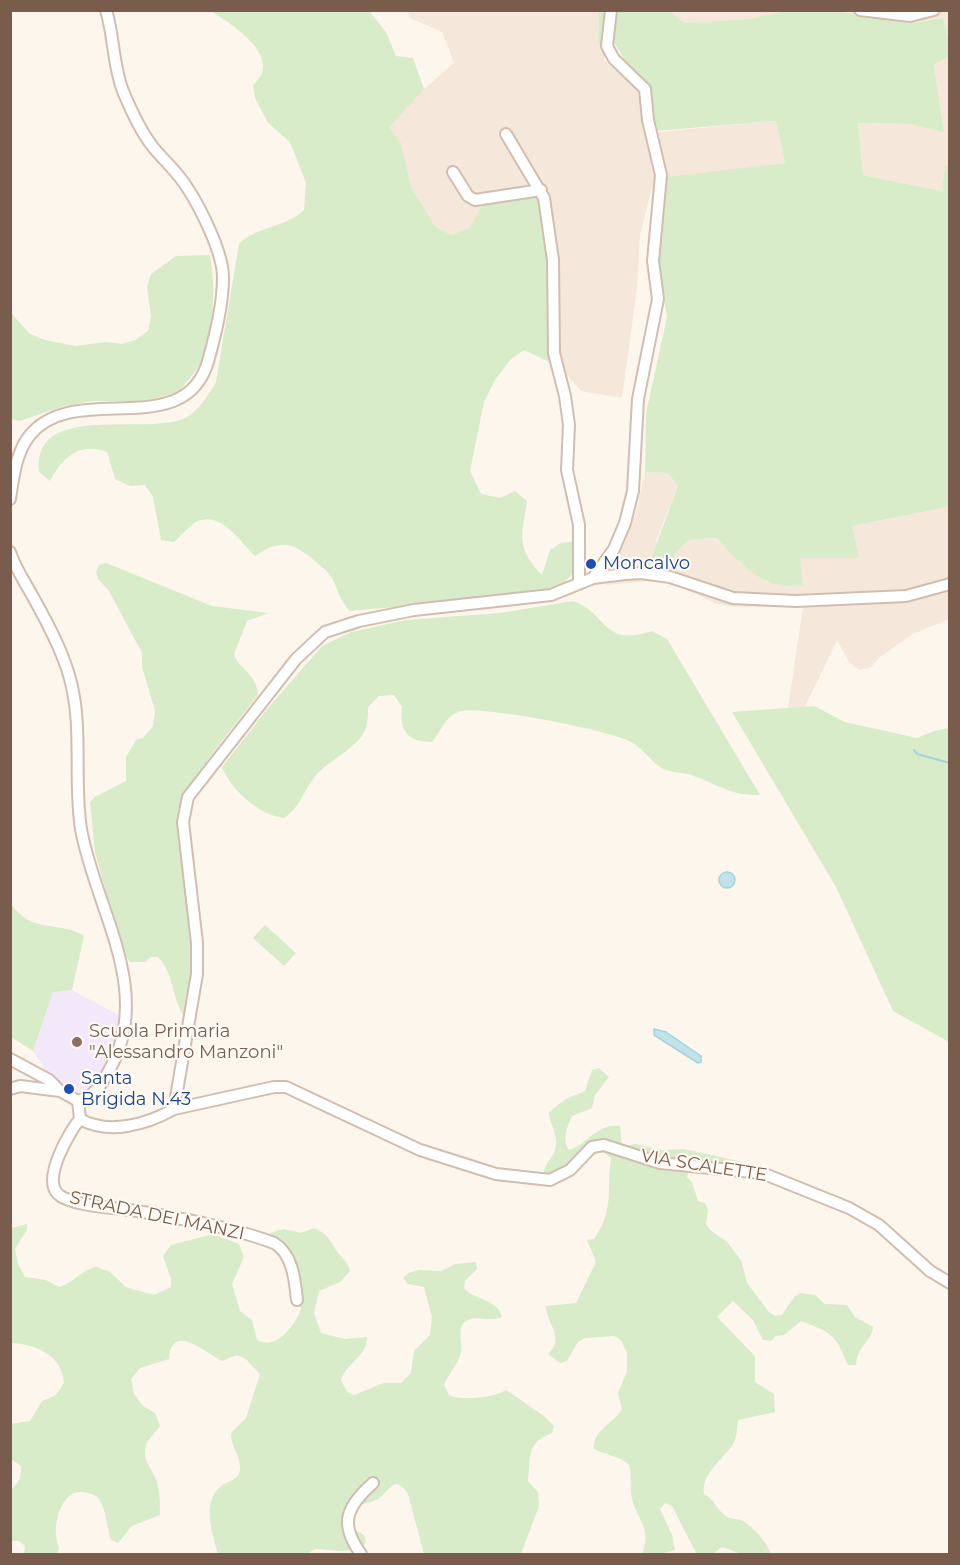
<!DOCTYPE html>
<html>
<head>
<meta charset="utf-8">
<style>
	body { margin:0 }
	#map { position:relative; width:960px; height:1565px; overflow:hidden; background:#fdf6ec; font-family:Montserrat,sans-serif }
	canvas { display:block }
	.frame { position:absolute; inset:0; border:12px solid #7a5c4d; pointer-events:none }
</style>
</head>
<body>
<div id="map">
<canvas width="960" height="1565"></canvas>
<div class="frame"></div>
</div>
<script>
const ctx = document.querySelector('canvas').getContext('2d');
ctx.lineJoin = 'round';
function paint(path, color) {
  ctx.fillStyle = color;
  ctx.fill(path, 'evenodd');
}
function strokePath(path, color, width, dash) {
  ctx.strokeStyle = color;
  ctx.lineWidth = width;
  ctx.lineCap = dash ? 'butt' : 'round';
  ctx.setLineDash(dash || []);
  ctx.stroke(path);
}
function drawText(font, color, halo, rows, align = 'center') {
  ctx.font = font + ' Montserrat,sans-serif';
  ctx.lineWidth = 4.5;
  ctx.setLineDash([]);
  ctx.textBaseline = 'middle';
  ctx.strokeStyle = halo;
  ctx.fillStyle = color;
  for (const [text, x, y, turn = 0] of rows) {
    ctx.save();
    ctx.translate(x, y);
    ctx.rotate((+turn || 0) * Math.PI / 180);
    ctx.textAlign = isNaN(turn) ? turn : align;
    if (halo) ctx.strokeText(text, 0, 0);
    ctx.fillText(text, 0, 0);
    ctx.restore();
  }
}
const residential = new Path2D(`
	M407 11H599L598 41 604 60 638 91 647 133 776 121 785 163 654 180 640 235 637 288 622 398 581 391 560 367 561 347 548 254 469 228 451 235 435 226 411 187 388 127 414 98 454 63 442 32 410 18Z
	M669 11H793L748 19 685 23Z
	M835 11H949V40L943 18 913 23Z
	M949 57V166H945L942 191 863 175 858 123 908 124 944 131 934 65Z
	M645 472 668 473 678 486 656 541 674 555 688 540 718 538 740 563 769 583 800 558 852 526 949 507V619L913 634 880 657 870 668 859 670 849 662 837 640 805 707 788 708 803 607H734L714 603 682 587 659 580 606 585 607 570 624 545 637 509Z`);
const education = new Path2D(`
	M72 990 122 1017 120 1032 111 1059 89 1092 76 1093 65 1086 49 1075 33 1051 53 991Z`);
const green = new Path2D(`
	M793 10 835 11 913 23 943 18 949 40V57L934 65 944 132 908 124 858 123 863 175 942 191 945 165 949 166V507L852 526 859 558H800L803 585C766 593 740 564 717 538L688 540 674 555 669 572 648 567 678 486 668 473 645 472 646 413 667 317 658 263 667 177 785 163 776 121 655 131 649 84 627 64 614 42 615 11H669L685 23 748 19Z
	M211 11H369L386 32 396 56 413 58 424 89 389 127 401 143 411 187 435 226 451 235 469 228 483 204 529 195 542 201 561 347 560 367 524 350 510 360 495 380 484 402 470 471 481 494 500 498 515 491 527 501C522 535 515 547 542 575L550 550 561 543 578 541C577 573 573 581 543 594L350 611C336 596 339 587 329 574 326 569 319 565 315 561 292 542 281 539 255 556 240 542 221 510 196 522 189 526 181 536 174 542L161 540 153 497 145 485 130 486 115 479 107 452C79 442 63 457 50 481L39 472C32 399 149 438 187 417 199 410 209 394 216 382L239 244C257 226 285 228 304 210L306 183 290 142 268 123 255 98 253 85C256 82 260 77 262 74 271 48 228 22 211 11Z
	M599 11H606L604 60 598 41Z
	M210 255C216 289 214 324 203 357 199 369 187 381 179 392L144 401H92L64 406 20 421 11 419 10 312 30 334 45 340 75 346 106 342 122 344 135 340 148 331 151 317 147 287 151 274 176 256Z
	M106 563 212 606 269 613 247 621 234 654C237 668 257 673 258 695 229 733 195 770 178 814L192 953 186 1019C171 1000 175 974 158 957H151L145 962H130L123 953 95 852 90 802 95 797 126 781V757L136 740 143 738 153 726 155 711 142 667V653L109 591 98 579 96 572 99 565Z
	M573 601C608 613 602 648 652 631L667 639 760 795C730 796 718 784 691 775 681 772 668 773 660 767 650 760 641 746 629 741 607 730 478 704 458 712 445 717 441 731 432 742 407 742 399 730 402 707L394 695 379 696 368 707C368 717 368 725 363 734 353 750 330 760 317 774 303 790 302 806 284 818 259 815 231 790 222 767L268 708 322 646 351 632 406 620 500 613Z
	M814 706 845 722 917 738 934 731 949 728V1042L893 1011 836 887 732 712Z
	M11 904C15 909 19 914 25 918 42 930 64 923 84 936L72 990 53 992 33 1051 11 1037Z
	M265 925 296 953 284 966 253 938Z
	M599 1068 609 1077 595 1095 592 1108 572 1116C567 1127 562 1140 569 1150 588 1144 597 1123 620 1126L622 1147 635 1144 663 1150 684 1149 747 1163 749 1170H689L687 1177 692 1182 698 1201 705 1203 708 1210 706 1224 710 1230 727 1242 741 1260 747 1283 769 1312 775 1316 782 1315 794 1297 800 1293 815 1295 825 1304 847 1305 855 1317 873 1327C872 1342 858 1343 856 1365H848C834 1333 834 1334 801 1321L784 1335 776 1336 771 1341 763 1340 753 1320 733 1301 717 1317 755 1356V1382L774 1394 775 1412 738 1420C737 1427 737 1438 733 1444 723 1460 701 1473 704 1494 715 1501 716 1507 724 1515 730 1520 737 1518 743 1521 754 1528 767 1542 771 1554H741L722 1547 713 1554 696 1553 672 1506 665 1503 660 1509 672 1535 675 1550 659 1554H642C653 1527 635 1518 631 1494 630 1484 632 1474 629 1465 621 1456 605 1455 594 1449 592 1430 614 1424 622 1409L618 1393 627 1371V1353L621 1340 614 1336 585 1338 578 1342 567 1361 560 1363 548 1354C566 1338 546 1323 546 1306L576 1303 596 1262 587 1240 594 1239C615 1208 606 1192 611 1158L602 1151 551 1177 544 1175C543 1164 552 1160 555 1150 560 1137 549 1124 549 1112L566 1099 585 1091 592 1070Z
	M27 1224V1230L15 1249 18 1264 25 1277 46 1280 59 1287C74 1283 81 1269 97 1267L110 1272 126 1287 154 1295 171 1287V1279L163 1256 171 1245 213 1234 239 1244 244 1257 232 1284 240 1311 252 1320 257 1340C276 1351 295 1326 301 1309L298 1295 289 1281 287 1259 271 1242 270 1233 284 1229 301 1233 314 1228C332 1236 329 1242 340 1255 345 1261 348 1263 350 1271L340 1282 319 1291 314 1313 321 1333 345 1339 367 1337C368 1356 346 1363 341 1380L347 1392 354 1395 384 1383H401L411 1373 414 1351 430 1335 432 1317 424 1287 408 1284 403 1278 408 1273 419 1270 441 1271 455 1264 476 1262 477 1269 465 1281 464 1288C475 1301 497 1298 502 1317 491 1323 476 1314 466 1321 456 1327 463 1342 461 1352 459 1363 448 1374 444 1385L449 1395C461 1401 494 1398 506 1390L544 1416 554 1426 552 1433C526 1443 531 1456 528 1481L538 1492 539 1506 521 1554H424L408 1494C394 1472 389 1492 378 1499 371 1503 360 1504 353 1506L352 1528 364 1535 366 1542 362 1549 342 1551 315 1549 307 1554H218C213 1535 201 1503 220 1487 227 1481 239 1481 240 1469 241 1456 230 1446 231 1433L246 1418 260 1374 246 1359 237 1355 222 1361C206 1353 171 1321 169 1359L140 1368 131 1379 134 1394 143 1406 155 1413 160 1426C156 1432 148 1439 146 1445 142 1460 150 1465 155 1477 160 1489 160 1502 160 1515L132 1526 118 1543 111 1540C107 1528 106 1509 99 1499 96 1495 92 1494 87 1493 61 1484 50 1530 59 1547L57 1554H24L25 1546 19 1541H11L10 1491C18 1483 22 1478 21 1466L11 1459V1424L30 1421 42 1401 56 1395 64 1383C62 1355 36 1344 11 1343V1228Z`);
const water = new Path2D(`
	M719 880a8 8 0 1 1 16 0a8 8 0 1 1-16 0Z
	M654 1029 666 1032 701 1056V1062L698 1063 654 1035Z`);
const stream = new Path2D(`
	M914 750 917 754 950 763`);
const minor = new Path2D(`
	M860 10 910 16 934 10
	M506 134 544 198 553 260 554 353 565 396 569 425 567 470 579 525V584
	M453 172 468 196 475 200 541 190
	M10 499C13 478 16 452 30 435 76 379 187 445 209 358 216 332 223 304 223 277 223 253 201 209 188 189 179 173 164 161 153 147 141 132 130 108 123 91 113 66 114 36 106 10
	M10 552C15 568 25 582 33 597 47 622 61 648 69 675 84 726 73 778 81 829 95 908 153 988 111 1067 102 1083 97 1095 78 1101
	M593 578 614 549 625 523 633 491 638 399 658 299 653 261 661 175 648 120 645 89 614 59 607 46 611 10
	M10 1059 49 1080 60 1091 78 1101
	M10 1089 20 1086 60 1091
	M78 1101 80 1119C108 1135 146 1125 174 1109L197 974V943L183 822 188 797 296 659 325 632 359 621 414 610 551 595 593 578 625 574 641 573 670 577 733 598 796 601 906 596 950 584
	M174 1109 274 1087H286L420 1150 496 1174 550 1180 570 1170 592 1147 604 1145 660 1163 762 1173 849 1208 879 1225 930 1271 950 1283
	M80 1119C69 1132 42 1179 58 1194 71 1207 124 1208 143 1212 184 1219 235 1228 274 1243 293 1254 295 1281 297 1300
	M361 1554C339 1524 346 1507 373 1483`);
const markers = [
	[591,564,6,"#1a4fb4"],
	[77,1042,6,"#8d6e63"],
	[69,1089,6,"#1a4fb4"]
];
const transitNames = [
	["Moncalvo",603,564],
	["Santa",81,1079],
	["Brigida N.43",81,1100]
];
const educationNames = [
	["Scuola Primaria",89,1032],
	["\"Alessandro Manzoni\"",89,1053]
];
const streetNames = [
	["VIA SCALETTE",704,1166,9],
	["STRADA DEI MANZI",157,1216,12]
];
paint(residential, '#f5e8da');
paint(education, '#f3e8fa');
paint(green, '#d8ecc9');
paint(water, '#bfe3e8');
strokePath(water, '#a5d3da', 1.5);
strokePath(stream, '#a5d3da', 2);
strokePath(minor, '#d1beb0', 14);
strokePath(minor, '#fff', 10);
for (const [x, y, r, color] of markers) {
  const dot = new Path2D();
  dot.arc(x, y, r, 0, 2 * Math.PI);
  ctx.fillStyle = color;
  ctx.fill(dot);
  strokePath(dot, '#fffaf3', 2);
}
drawText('18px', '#164399', '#fffaf3', transitNames, 'left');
drawText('18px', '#785e54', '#fffaf3', educationNames, 'left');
drawText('18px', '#7a5c4d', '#fffaf3', streetNames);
</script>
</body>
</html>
